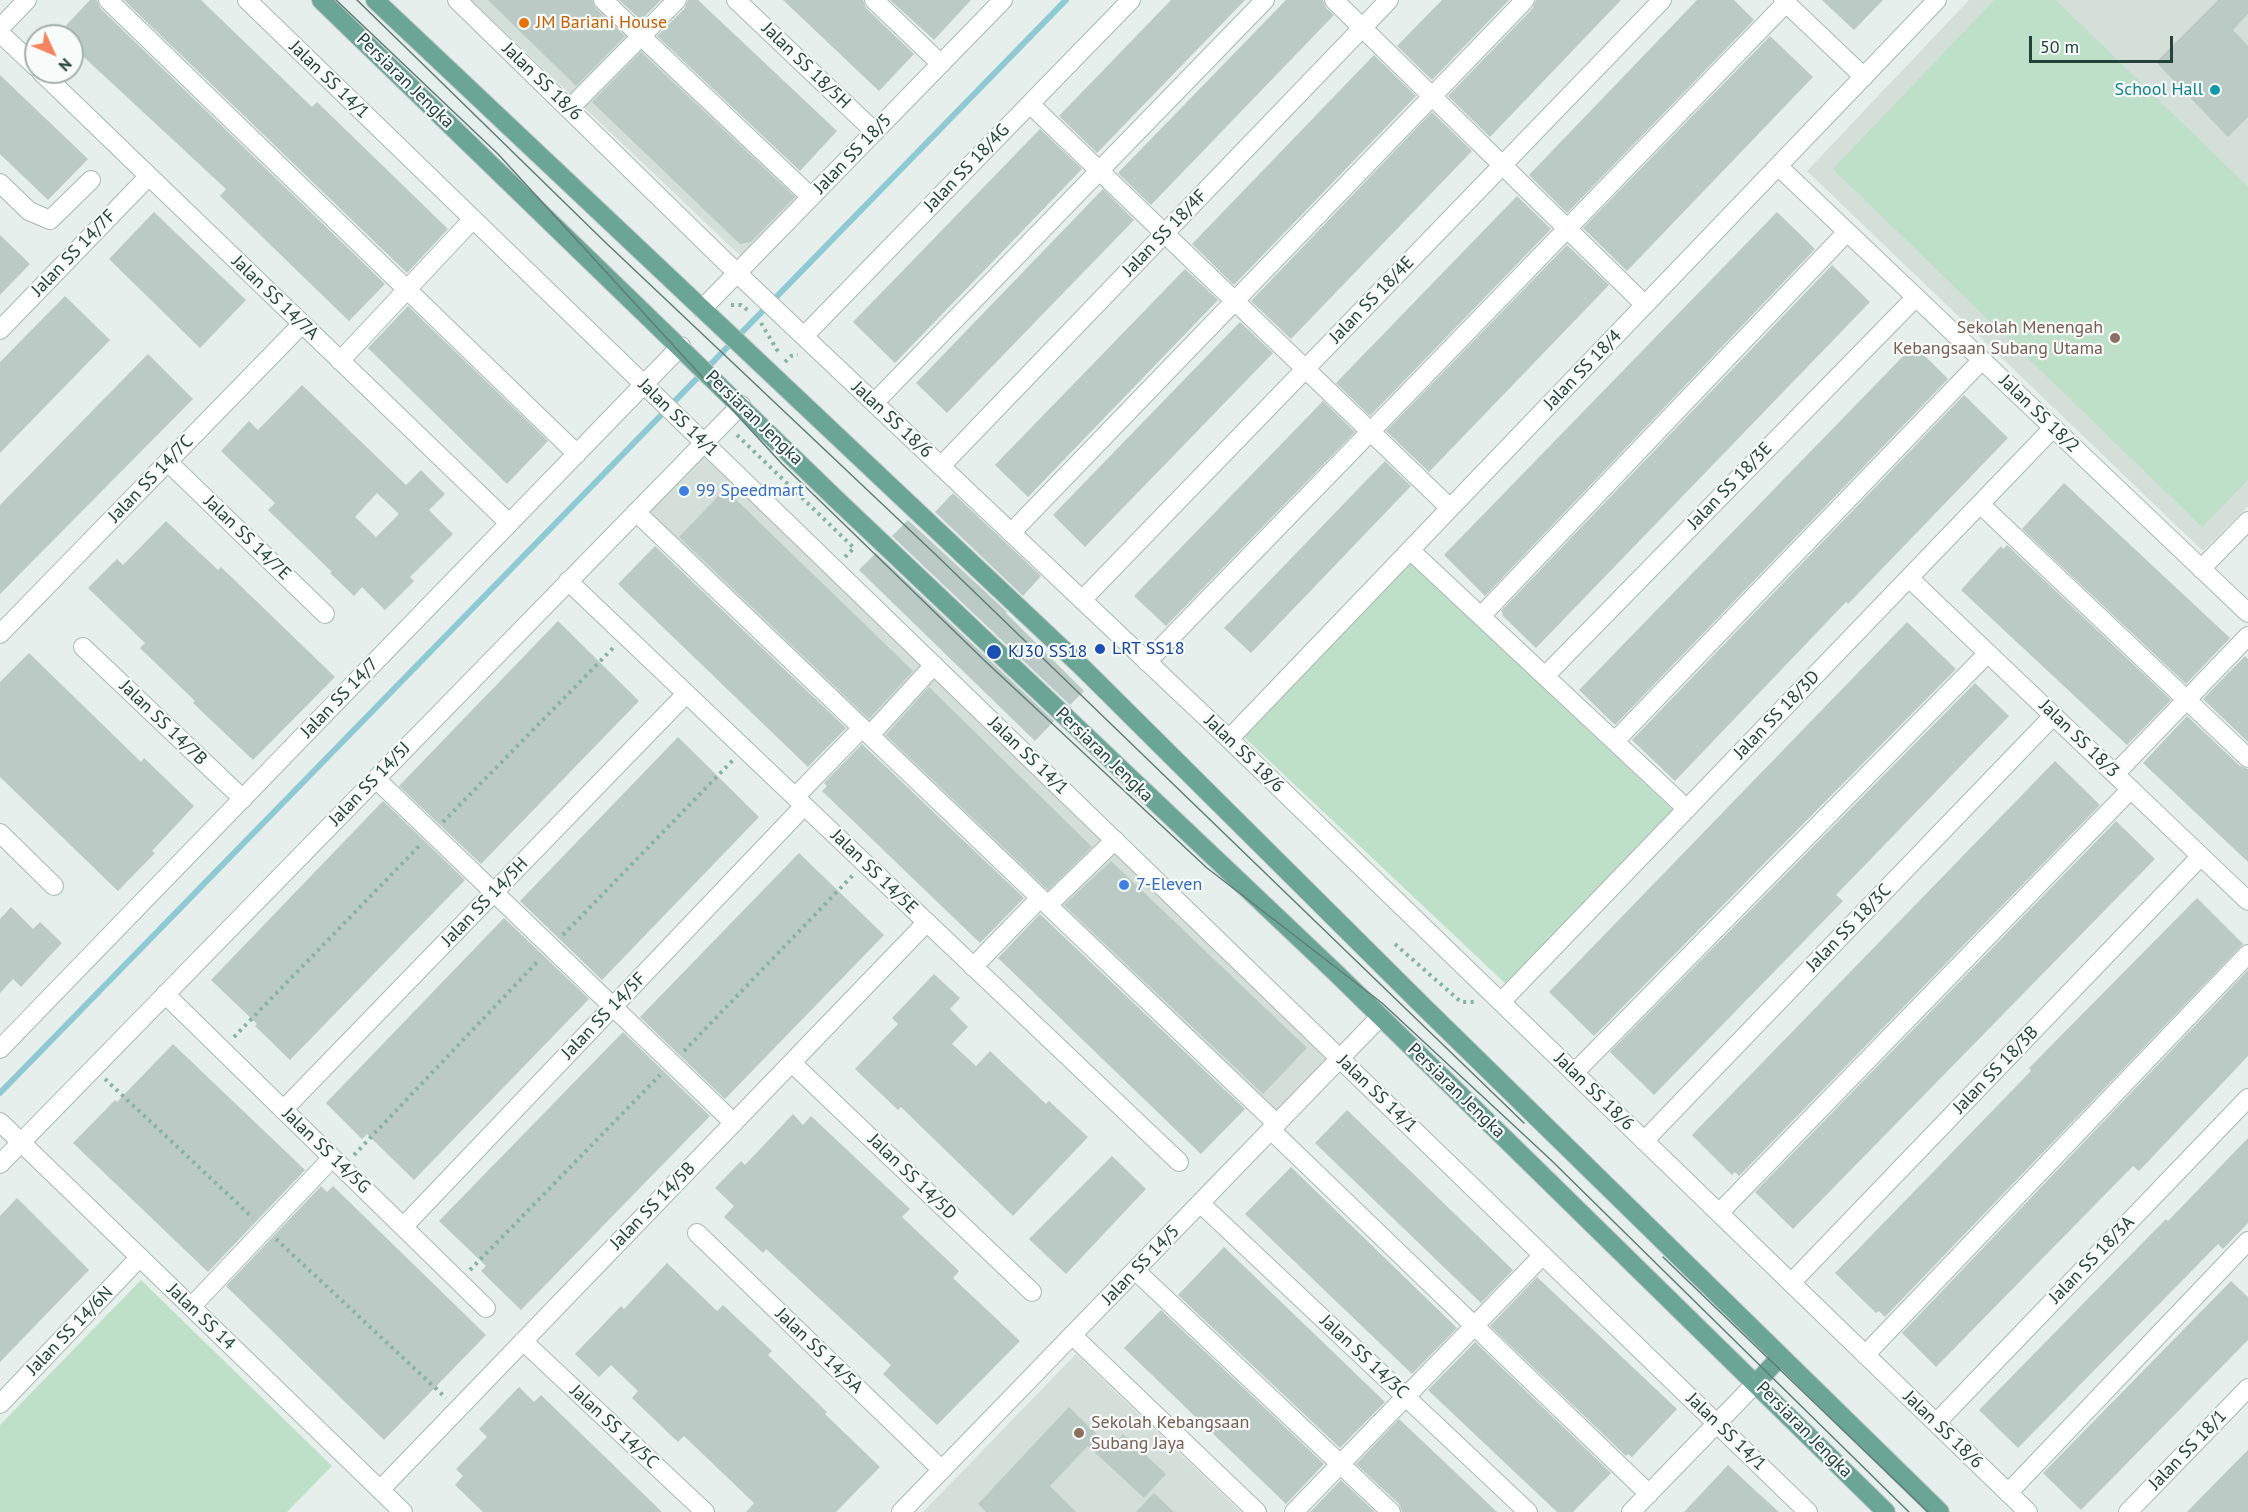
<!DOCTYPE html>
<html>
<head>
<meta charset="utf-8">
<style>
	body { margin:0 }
	#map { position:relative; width:2248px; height:1512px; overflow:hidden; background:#e6efeb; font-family:"PT Sans",sans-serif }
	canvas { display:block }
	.north { position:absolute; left:24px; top:24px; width:60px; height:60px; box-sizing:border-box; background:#f7fbf9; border:2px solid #a3b1ad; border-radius:50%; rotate:134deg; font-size:16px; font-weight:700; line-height:24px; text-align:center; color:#24423a }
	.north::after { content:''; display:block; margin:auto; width:21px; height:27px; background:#f4845f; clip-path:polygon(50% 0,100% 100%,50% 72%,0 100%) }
	.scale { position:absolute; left:2029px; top:36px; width:144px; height:27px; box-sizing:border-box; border:3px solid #24423a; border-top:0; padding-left:8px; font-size:18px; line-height:21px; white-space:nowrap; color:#24423a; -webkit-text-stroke:4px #f7fbf9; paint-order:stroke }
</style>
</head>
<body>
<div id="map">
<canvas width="2248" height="1512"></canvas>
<div class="north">N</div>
<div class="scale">50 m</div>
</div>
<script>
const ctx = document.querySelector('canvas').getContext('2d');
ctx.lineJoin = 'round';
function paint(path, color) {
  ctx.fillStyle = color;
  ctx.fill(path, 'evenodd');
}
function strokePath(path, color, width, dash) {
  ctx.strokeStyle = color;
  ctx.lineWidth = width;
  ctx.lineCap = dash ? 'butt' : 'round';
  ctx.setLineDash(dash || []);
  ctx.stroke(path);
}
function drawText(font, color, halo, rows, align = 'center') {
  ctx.font = font + ' "PT Sans",sans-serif';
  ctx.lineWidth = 4.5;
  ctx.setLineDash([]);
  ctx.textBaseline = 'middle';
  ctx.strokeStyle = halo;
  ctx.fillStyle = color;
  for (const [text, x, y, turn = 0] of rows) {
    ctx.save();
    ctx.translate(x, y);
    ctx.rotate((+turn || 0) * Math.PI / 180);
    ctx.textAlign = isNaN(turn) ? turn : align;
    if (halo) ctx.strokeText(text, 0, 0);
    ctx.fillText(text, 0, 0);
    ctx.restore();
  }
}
const built = new Path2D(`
	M471 0H596L805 202 748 263Z
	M1969 0H2248V506L2203 551 1807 171Z
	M706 451 1331 1054 1274 1113 645 514Z
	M1076 1354 1241 1512H923Z`);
const green = new Path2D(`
	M1994 0H2056L2248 187V480L2202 527 1833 169Z
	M1408 560 1674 811 1508 986 1243 736Z
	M141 1280 332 1466 287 1512H0V1425Z`);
const stream = new Path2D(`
	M0 1093 1066 0`);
const building = new Path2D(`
	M90 0H97L100 8 385 284 349 321 220 196 226 189 72 46V36H61L58 34Z
	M124 0H201L312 107 317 102 448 229 407 273Z
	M488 0H592L595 8 625 36 576 86Z
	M619 0H661L641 20Z
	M688 0H698L837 131 800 171 657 36 685 8Z
	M783 0H863L866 8 914 54 879 91Z
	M890 0H971L934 40Z
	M1171 0H1245L1097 153 1059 116Z
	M1286 0H1323L1326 8 1334 15 1151 205 1118 173Z
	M1442 0H1509L1432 80 1397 46Z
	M1536 0H1621L1490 137 1448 96 1533 8Z
	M1697 0H1734L1754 20 1567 213 1529 175Z
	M1822 0H1883L1854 30Z
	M2218 0H2248V14L2233 30 2248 46V117L2228 137 2156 62Z
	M1770 36 1813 77 1627 271 1583 228Z
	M641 52 795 197 751 242 740 244 592 102Z
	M1374 55 1416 96 1234 285 1192 244Z
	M0 75 88 159 48 200 0 154Z
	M1432 112 1472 151 1291 339 1251 301Z
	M1040 129 1082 169 895 363 853 322Z
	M1103 189 1134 220 947 413 916 383Z
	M1517 196 1551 229 1370 416 1336 383Z
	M154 212 246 300 200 348 109 259Z
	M1777 212 1815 249 1485 596 1444 555Z
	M0 235 30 264 0 295Z
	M1567 245 1609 285 1429 472 1386 431Z
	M1832 265 1870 302 1536 648 1502 615 1503 614 1501 611Z
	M1185 269 1218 300 1028 497 995 465Z
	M65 296 110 340 0 453V362Z
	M408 306 548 441 507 484 368 348Z
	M1240 322 1273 353 1085 547 1053 515Z
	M1914 345 1948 379 1615 725 1579 690Z
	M148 354 193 399 0 594V505Z
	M302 385 406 485 421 470 445 494 429 510 453 534 410 577 414 581 385 610 362 587 354 596 330 573 332 572 268 510 275 503 221 451 249 421 258 430ZM377 493 399 514 376 537 355 517Z
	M1964 395 2008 438 1848 604 1846 602 1675 781 1632 740Z
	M1323 401 1355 432 1166 626 1134 596Z
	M1385 461 1411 486 1251 653 1224 628Z
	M2064 483 2230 638 2186 684 2022 529Z
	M725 489 913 671 869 719 679 537Z
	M953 493 1041 576 1023 596 935 512Z
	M908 520 1007 612 1006 613 1084 691 1070 705 892 536Z
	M166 521 218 570 221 567 335 677 253 760 193 703 195 701 140 648 145 643 88 588 117 559 123 565Z
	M2007 545 2171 700 2127 745 1961 590 2001 546 2003 549Z
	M655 546 846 728 808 767 618 584Z
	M876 553 1054 721 1035 741 859 570Z
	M558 621 639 701 481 864 399 786Z
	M1907 622 1956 669 1594 1036 1549 992Z
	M29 653 141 762 144 758 194 806 152 851 155 853 118 891 0 777V682Z
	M2245 656 2248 659V742L2203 699Z
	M1975 683 2009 716 1836 895 1843 901 1654 1095 1610 1052Z
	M929 687 1092 847 1048 890 886 735Z
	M2187 716 2240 766 2248 769V862L2143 763Z
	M678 737 759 817 602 980 520 901Z
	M862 744 1024 898 980 943 822 791 827 786 824 783Z
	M2055 761 2100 805 1739 1176 1735 1172 1732 1175 1692 1135Z
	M383 801 465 880 290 1060 255 1026 257 1024 211 980Z
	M2116 821 2155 859 1793 1229 1755 1192Z
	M799 853 884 935 725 1099 640 1017Z
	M1111 861 1307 1048 1263 1094 1064 905Z
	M2197 898 2243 944 1885 1317 1879 1311 1876 1313 1835 1273 2031 1071 2029 1068Z
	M11 907 33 929 40 922 62 943 21 987 13 979 0 993V919Z
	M1040 914 1245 1109 1201 1154 998 958Z
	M504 918 589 999 414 1180 367 1134 362 1139 326 1103Z
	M2248 970V1056L2139 1171 2133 1166 1936 1367 1902 1333Z
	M934 974 960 998 950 1009 968 1027 952 1044 976 1066 990 1051 1046 1104 1049 1101 1088 1137 1013 1216 901 1107 898 1110 855 1069 898 1024 892 1018Z
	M623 1032 710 1116 521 1310 481 1271 486 1266 439 1221Z
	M173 1044 305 1170 208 1272 73 1143 115 1100 117 1102Z
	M1347 1110 1513 1270 1481 1303 1315 1143Z
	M793 1114 803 1125 811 1116 910 1209 902 1217 959 1271 953 1278 1020 1341 937 1425 883 1374 891 1365 766 1249 763 1253 724 1217 734 1206 715 1188 741 1161 745 1165Z
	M2248 1138V1223L2223 1249 2218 1244 2018 1448 1979 1410 2166 1219 2168 1221Z
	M1112 1156 1146 1189 1066 1274 1029 1239Z
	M1291 1167 1457 1328 1412 1374 1245 1214Z
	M321 1186 327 1192 333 1186 486 1335 384 1440 226 1286Z
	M17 1198 89 1270 0 1362V1216Z
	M1224 1247 1385 1402 1340 1448 1178 1295Z
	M667 1263 717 1311 723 1305 772 1351 768 1355 827 1412 825 1414 880 1467 836 1512H746L754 1503 684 1436 678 1442 632 1398 638 1391 611 1365 599 1377 575 1354 621 1306 624 1309Z
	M1537 1277 1677 1409 1632 1457 1628 1454 1626 1456 1490 1326Z
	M2231 1281 2248 1297V1340L2081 1510 2043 1473Z
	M1161 1310 1324 1464 1286 1504 1124 1348Z
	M1475 1342 1611 1473 1573 1512H1557L1428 1390Z
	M519 1387 534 1402 541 1395 662 1512H483L455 1485 463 1476 456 1469 487 1437 479 1429Z
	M1069 1407 1111 1448 1123 1434 1166 1474 1144 1498 1088 1446 1050 1486 1076 1512H986L978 1504Z
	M1399 1419 1454 1471 1497 1512H1402L1399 1504 1356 1464Z
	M2248 1450V1512H2187L2231 1467Z
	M1728 1465 1758 1493 1779 1512H1684Z
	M1341 1480 1375 1512H1310Z
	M1154 1493 1174 1512H1136Z`);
const path = new Path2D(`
	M731 305H741L749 311
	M761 323 780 355
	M785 362 791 356 798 355
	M737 435 854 548 845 557
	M443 822 614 647
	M563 935 733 760
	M1395 944 1461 1002H1476
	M234 1037 421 844
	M684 1051 854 874
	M105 1079 253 1218
	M354 1155 539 960
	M276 1239 446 1398
	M470 1270 660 1075`);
const minor = new Path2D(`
	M108 0 577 454
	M247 0 1808 1512
	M457 0 737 273 1229 739 2028 1512
	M603 0 811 197
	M736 0 875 132
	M874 0 941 64
	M1334 0 1645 305
	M1783 0 1864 77
	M0 28 27 0
	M0 33 36 67
	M41 72 509 523
	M1030 104 1450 508
	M569 109 677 0
	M1778 166 2248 613
	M0 183 29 211 50 220 91 180
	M702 309 1003 0
	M0 330 149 176
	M804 336 1131 0
	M340 361 473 219
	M874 403 1265 0
	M168 462 325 614
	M941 466 1389 0
	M1980 504 2248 758
	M636 512 1277 1124
	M1011 533 1525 0
	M1410 550 1687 809
	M2201 569 2248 521
	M1909 578 2248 901
	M568 581 1179 1162
	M1082 600 1662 0
	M1481 616 1847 232
	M0 634 302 324
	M83 647 243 799
	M1147 662 1786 3
	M1545 676 1916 297
	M870 735 934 665
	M1229 739 1937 0
	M1615 741 1982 360
	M2115 774 2248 636
	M376 779 734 1123
	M795 797 862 728
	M0 833 54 886
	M1048 905 1115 840
	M973 967 1040 898
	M165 994 486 1308
	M1501 1002 2053 428
	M0 1049 681 346
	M792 1063 1032 1292
	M1574 1073 1988 653
	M283 1110 686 694
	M0 1122 403 1512
	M1271 1130 1649 1494
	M1644 1141 2054 715
	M0 1164 741 405
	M1200 1203 1528 1512
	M1719 1213 2131 789
	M403 1227 804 806
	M697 1233 942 1470
	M1135 1270 1391 1512
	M1791 1283 2201 856
	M191 1307 332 1158
	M1072 1335 1257 1512
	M523 1341 705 1512
	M1865 1355 2248 954
	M0 1404 140 1257
	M1936 1423 2248 1098
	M380 1490 927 922
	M2008 1493 2248 1241
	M901 1512 1380 1017
	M1294 1512 1543 1255
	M1631 1512 1756 1383
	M2128 1512 2248 1388`);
const major = new Path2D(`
	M321 0 836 499 1336 973 1886 1512
	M375 0 1083 668 1425 1008 1940 1512
	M1756 1383 1781 1356`);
const tram = new Path2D(`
	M336 0 498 154 782 464 985 661 1207 868 1382 1003 1551 1160 1909 1512
	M357 0 605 242 934 553 1524 1123
	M1663 1257 1928 1512`);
const markers = [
	[524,23,6,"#e8710a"],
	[2215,90,6,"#0f9aa8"],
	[2115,338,6,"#8d6e63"],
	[684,491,6,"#3f7fe0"],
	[1100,649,6,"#1a4fb4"],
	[994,652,8,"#1a4fb4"],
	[1124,885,6,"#3f7fe0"],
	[1079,1433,6,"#8d6e63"]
];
const foodNames = [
	["JM Bariani House",536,23]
];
const streetNames = [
	["Jalan SS 18/5H",806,66,44],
	["Jalan SS 14/1",329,80,44],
	["Persiaran Jengka",405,81,44],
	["Jalan SS 18/6",542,82,44],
	["Jalan SS 18/5",853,154,-46],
	["Jalan SS 18/4G",967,168,-46],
	["Jalan SS 18/4F",1165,233,-46],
	["Jalan SS 14/7F",74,253,-46],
	["Jalan SS 14/7A",275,298,44],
	["Jalan SS 18/4E",1372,300,-46],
	["Jalan SS 18/4",1583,370,-46],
	["Jalan SS 18/2",2039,414,44],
	["Jalan SS 14/1",678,418,44],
	["Persiaran Jengka",754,418,44],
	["Jalan SS 18/6",892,420,43],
	["Jalan SS 14/7C",151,479,-46],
	["Jalan SS 18/3E",1730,486,-46],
	["Jalan SS 14/7E",247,538,44],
	["Jalan SS 14/7",340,698,-46],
	["Jalan SS 18/3D",1777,715,-46],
	["Jalan SS 14/7B",163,723,44],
	["Jalan SS 18/3",2079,739,44],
	["Jalan SS 18/6",1244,754,44],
	["Persiaran Jengka",1104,755,44],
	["Jalan SS 14/1",1028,756,44],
	["Jalan SS 14/5J",370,784,-46],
	["Jalan SS 14/5E",874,872,44],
	["Jalan SS 14/5H",485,902,-46],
	["Jalan SS 18/3C",1849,928,-46],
	["Jalan SS 14/5F",604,1016,-46],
	["Jalan SS 18/3B",1996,1070,-46],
	["Persiaran Jengka",1456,1091,44],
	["Jalan SS 18/6",1594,1092,44],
	["Jalan SS 14/1",1377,1094,44],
	["Jalan SS 14/5G",326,1151,44],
	["Jalan SS 14/5D",912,1177,44],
	["Jalan SS 14/5B",653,1206,-46],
	["Jalan SS 18/3A",2092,1260,-46],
	["Jalan SS 14/5",1141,1265,-46],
	["Jalan SS 14",201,1317,44],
	["Jalan SS 14/6N",70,1331,-46],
	["Jalan SS 14/5A",819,1351,44],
	["Jalan SS 14/3C",1364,1357,43],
	["Jalan SS 14/5C",614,1427,43],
	["Persiaran Jengka",1804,1430,45],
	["Jalan SS 18/6",1943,1430,44],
	["Jalan SS 14/1",1726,1432,44],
	["Jalan SS 18/1",2188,1450,-46]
];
const cultureNames = [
	["School Hall",2203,90]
];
const educationNames = [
	["Sekolah Menengah",2103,328],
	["Kebangsaan Subang Utama",2103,349],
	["Sekolah Kebangsaan",1091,1423,"left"],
	["Subang Jaya",1091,1444,"left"]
];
const shopNames = [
	["99 Speedmart",696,491],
	["7-Eleven",1136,885]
];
const transitNames = [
	["LRT SS18",1112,649],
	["KJ30 SS18",1008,652]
];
paint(built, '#d4dfda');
paint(green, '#bfe0c8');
strokePath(stream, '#8ec9d4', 6);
paint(building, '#bbcac4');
strokePath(minor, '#a8b8b2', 20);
strokePath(major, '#c2cac8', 20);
strokePath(path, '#86b3a5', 4, [3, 4.5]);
strokePath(minor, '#fff', 18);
strokePath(major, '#6aa596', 18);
strokePath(tram, '#5f7d75', 1.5);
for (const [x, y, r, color] of markers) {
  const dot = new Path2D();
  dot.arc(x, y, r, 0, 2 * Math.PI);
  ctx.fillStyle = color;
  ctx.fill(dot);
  strokePath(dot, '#f7fbf9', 2);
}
drawText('18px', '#c56008', '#f7fbf9', foodNames, 'left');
drawText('18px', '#24423a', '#f7fbf9', streetNames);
drawText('18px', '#0d838f', '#f7fbf9', cultureNames, 'right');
drawText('18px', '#785e54', '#f7fbf9', educationNames, 'right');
drawText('18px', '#366cbe', '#f7fbf9', shopNames, 'left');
drawText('18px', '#164399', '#f7fbf9', transitNames, 'left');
</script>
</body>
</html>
